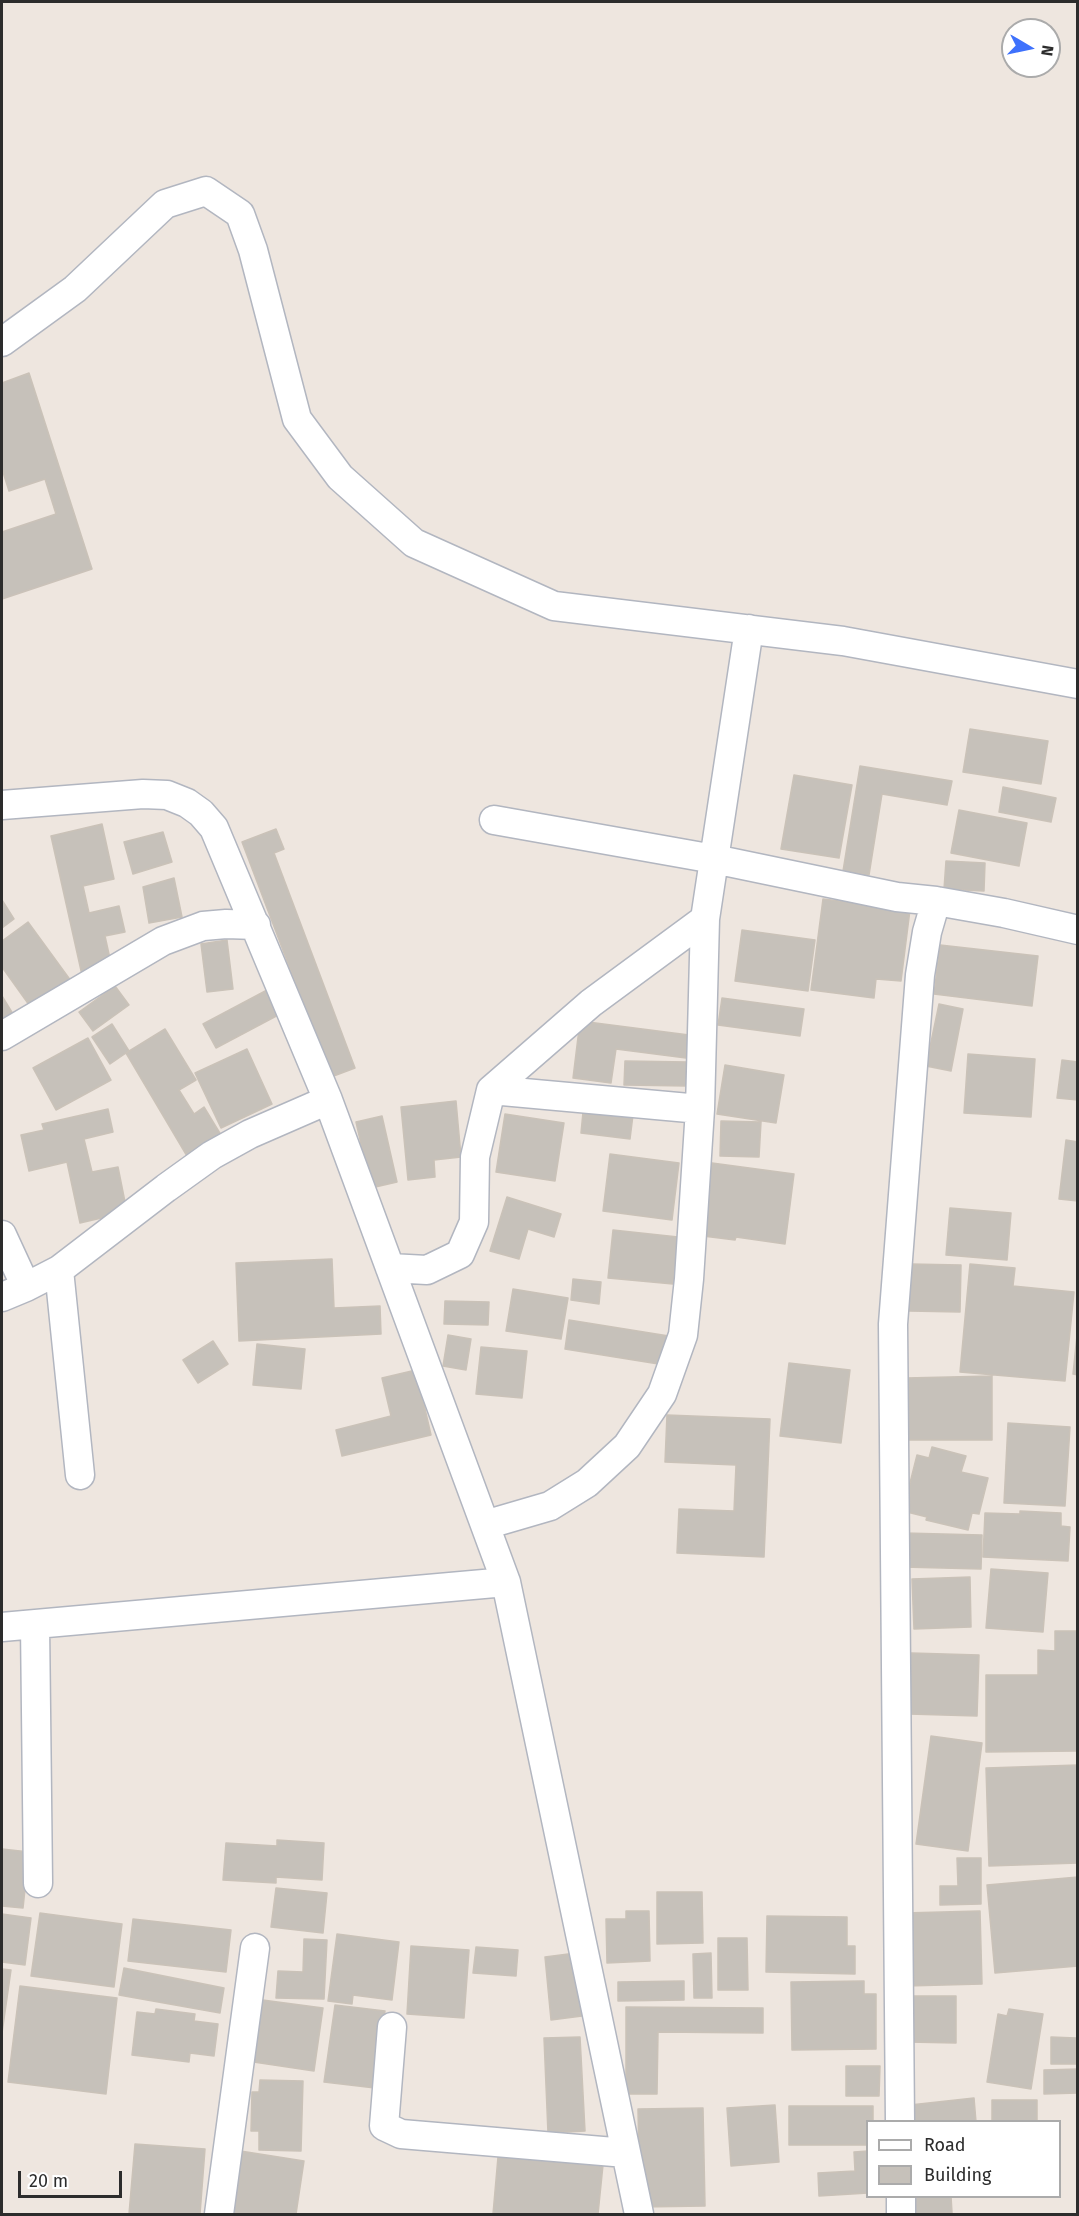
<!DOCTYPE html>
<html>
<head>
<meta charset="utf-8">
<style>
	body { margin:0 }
	#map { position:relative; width:1079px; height:2216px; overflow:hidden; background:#eee6df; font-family:"Fira Sans",sans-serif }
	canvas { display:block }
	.frame { position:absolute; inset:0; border:3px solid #2c2c2c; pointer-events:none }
	.legend { position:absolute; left:866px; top:2120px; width:195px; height:78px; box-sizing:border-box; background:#fff; border:2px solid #ababab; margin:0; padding:8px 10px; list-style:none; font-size:18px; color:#2c2c2c }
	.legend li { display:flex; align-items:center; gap:12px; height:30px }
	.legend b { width:30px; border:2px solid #ababab }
	.north { position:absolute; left:1001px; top:18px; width:60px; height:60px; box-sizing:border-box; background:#fff; border:2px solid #ababab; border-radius:50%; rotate:99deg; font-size:16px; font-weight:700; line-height:24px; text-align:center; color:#2c2c2c }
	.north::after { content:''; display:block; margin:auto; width:21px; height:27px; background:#3e71fc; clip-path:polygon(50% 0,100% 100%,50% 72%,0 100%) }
	.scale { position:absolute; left:18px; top:2171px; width:104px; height:27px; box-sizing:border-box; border:3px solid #2c2c2c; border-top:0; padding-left:8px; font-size:18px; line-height:21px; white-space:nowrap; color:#2c2c2c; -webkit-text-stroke:4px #fff; paint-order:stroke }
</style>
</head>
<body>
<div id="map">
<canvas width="1079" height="2216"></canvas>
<div class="frame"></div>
<ul class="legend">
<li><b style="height:8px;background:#fff"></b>Road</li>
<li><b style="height:16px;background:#c6c1ba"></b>Building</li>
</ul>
<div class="north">N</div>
<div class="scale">20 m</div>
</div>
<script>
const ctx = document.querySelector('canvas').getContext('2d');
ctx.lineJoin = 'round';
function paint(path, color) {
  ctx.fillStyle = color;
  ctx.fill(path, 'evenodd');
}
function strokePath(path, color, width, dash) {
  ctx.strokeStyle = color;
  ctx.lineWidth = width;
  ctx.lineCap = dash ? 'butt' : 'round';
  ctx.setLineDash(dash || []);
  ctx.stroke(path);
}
const building = new Path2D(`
	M29 373 92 569 2 599V532L56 514 45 479 9 491 2 469V383Z
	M970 729 1048 741 1041 784 963 772Z
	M860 766 952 781 947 805 882 794 869 875 843 871Z
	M794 775 852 785 839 858 781 849Z
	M1003 787 1056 798 1051 822 999 812Z
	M959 810 1027 823 1019 866 951 853Z
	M102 824 114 879 83 886 89 913 119 906 125 932 105 936 112 968 82 975 51 836Z
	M276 829 284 849 274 853 355 1068 331 1077 242 842Z
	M163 832 172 862 133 874 124 842Z
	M946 861 985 863 984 891 944 889Z
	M174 878 182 917 149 923 143 887Z
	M823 899 910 910 901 981 876 979 874 998 811 990Z
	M2 900 14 919 2 928Z
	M28 922 71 981 32 1009 2 967V941Z
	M742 930 815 940 808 991 735 981Z
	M227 940 233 989 207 992 201 944Z
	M940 945 1038 956 1032 1006 934 994Z
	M115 986 129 1005 93 1031 79 1012Z
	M269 989 282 1013 216 1048 203 1024Z
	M2 996 13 1014 2 1022Z
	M722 998 804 1009 800 1036 718 1025Z
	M939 1004 963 1009 951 1071 926 1066Z
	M580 1021 689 1035 686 1058 616 1049 611 1083 573 1078Z
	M112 1024 129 1051 110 1064 92 1037Z
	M165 1029 196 1080 179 1090 194 1114 204 1107 221 1135 187 1156 126 1053Z
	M88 1038 111 1080 56 1110 33 1068Z
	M247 1049 272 1104 221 1128 195 1073Z
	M968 1054 1035 1059 1031 1117 964 1113Z
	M1062 1060 1078 1062V1100L1057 1098Z
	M625 1061 688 1062 687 1086 624 1085Z
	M725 1065 784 1075 776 1123 717 1114Z
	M456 1101 461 1157 434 1160 435 1177 408 1180 401 1107Z
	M584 1102 634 1107 630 1139 581 1133Z
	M108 1109 113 1132 84 1139 92 1172 118 1167 127 1212 80 1223 67 1162 29 1171 21 1135 44 1130 42 1124Z
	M505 1114 564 1123 555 1181 496 1172Z
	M382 1116 397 1182 371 1188 356 1122Z
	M721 1121 761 1122 759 1157 720 1156Z
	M1066 1140 1078 1142V1201L1059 1199Z
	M610 1154 679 1163 672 1220 603 1211Z
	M712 1163 794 1174 785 1244 736 1237 735 1240 703 1236Z
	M507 1197 561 1214 554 1237 528 1229 519 1259 490 1251Z
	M950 1208 1011 1213 1007 1260 946 1255Z
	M613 1230 678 1237 673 1284 608 1278Z
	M332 1259 334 1308 380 1306 381 1334 239 1341 236 1263Z
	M910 1264 961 1265 960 1312 909 1311Z
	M970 1264 1015 1268 1013 1286 1074 1292 1065 1381 960 1372Z
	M573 1279 601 1282 599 1304 571 1300Z
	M513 1289 568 1298 561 1339 506 1331Z
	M445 1301 489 1302 488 1325 444 1324Z
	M569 1320 675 1337 671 1366 565 1349Z
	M1078 1326V1375L1073 1374Z
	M448 1335 471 1339 466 1370 443 1366Z
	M213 1341 228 1364 198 1383 183 1360Z
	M257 1344 305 1349 301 1389 253 1385Z
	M481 1347 527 1351 522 1398 476 1394Z
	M789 1363 850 1370 841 1443 780 1436Z
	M416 1370 431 1435 342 1456 336 1430 391 1416 382 1378Z
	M992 1376V1440H906V1378Z
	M667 1415 770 1419 764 1557 677 1553 679 1509 734 1511 736 1465 665 1462Z
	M1008 1423 1070 1427 1065 1506 1004 1503Z
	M932 1447 966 1456 961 1472 988 1478 979 1514 972 1513 968 1530 926 1520 927 1517 903 1511 917 1455 929 1458Z
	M1020 1511 1061 1513V1526L1070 1527 1068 1561 983 1557 985 1513 1020 1514Z
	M904 1533 982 1535 981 1569 903 1567Z
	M991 1569 1048 1573 1043 1632 986 1628Z
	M970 1577 971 1627 914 1629 912 1579Z
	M1055 1631H1078V1751L986 1752V1675H1038V1650L1055 1651Z
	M911 1653 979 1655 977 1716 909 1714Z
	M931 1736 982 1743 968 1851 916 1844Z
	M1078 1765V1863L989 1866 986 1768Z
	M277 1840 324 1843 322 1880 276 1877V1883L223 1880 226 1843 277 1846Z
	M2 1849 29 1852 23 1908 2 1906Z
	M957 1858H981V1904L940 1905V1886H958Z
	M1078 1877V1966L995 1973 987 1885Z
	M276 1888 327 1893 323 1933 271 1927Z
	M657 1892H702L703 1943 657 1944Z
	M626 1911H649L650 1961 607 1963 606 1919H626Z
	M980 1911 982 1984 906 1986 904 1913Z
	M40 1913 122 1924 114 1987 31 1976Z
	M2 1914 31 1918 25 1965 2 1962Z
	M767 1916 847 1917V1946H855V1974L766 1972Z
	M133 1919 231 1930 226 1972 128 1961Z
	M337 1934 399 1942 392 2000 353 1995 352 2004 328 2001Z
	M718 1938H747L748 1990H718Z
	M304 1939 327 1940 324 1999 276 1998 278 1971 303 1972Z
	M411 1946 469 1950 464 2018 407 2014Z
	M476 1947 518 1950 516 1976 473 1973Z
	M576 1953 582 2016 551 2020 545 1957Z
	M711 1953 712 1998H694L693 1954Z
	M124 1968 224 1988 220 2013 119 1995Z
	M2 1969 11 1970 2 2033Z
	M684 1981V2000L618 2001V1982Z
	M864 1981V1994H876V2049L792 2050 791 1982Z
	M20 1986 117 1998 106 2094 8 2082Z
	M909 1996H956V2043L908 2042Z
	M255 1999 323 2008 314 2071 247 2061Z
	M335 2005 385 2011 375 2088 324 2082Z
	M626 2007 763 2008V2033L658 2032 657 2094H626Z
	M156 2009 195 2014 194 2021 218 2024 214 2056 190 2053 189 2062 132 2055 137 2012 155 2014Z
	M1009 2009 1043 2014 1031 2089 987 2082 998 2014 1007 2016Z
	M580 2037 585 2131 548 2133 544 2038Z
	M1051 2037 1076 2038V2064H1051Z
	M846 2066H880L879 2096H846Z
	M1078 2069V2093L1044 2094V2070Z
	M260 2080 303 2081 301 2151 259 2150V2131H251L252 2092H259Z
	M974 2098 976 2122H911L910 2105Z
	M992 2100H1037V2122H992Z
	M775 2105 779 2162 731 2166 727 2108Z
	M789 2106H873V2122H868V2145H789Z
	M703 2108 705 2206 640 2207 638 2109Z
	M135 2144 205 2149 200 2214H129Z
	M234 2150 304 2161 296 2214H225Z
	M868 2151V2193L819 2196 818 2173 855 2171 854 2152Z
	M498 2157 603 2165 598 2214H493Z
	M912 2196H951L952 2213 913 2214Z`);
const minor = new Path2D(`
	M2 342 75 289 165 204 206 191 240 214 253 250 297 419 340 477 414 543 554 606 843 641 1078 684
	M2 805 143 794 167 795 187 803 201 813 214 828 328 1100 506 1582 639 2214
	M494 820 714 859 897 897 936 901 1004 913 1078 930
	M2 1036 163 941 203 926 226 924 256 925
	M491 1090 700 1109
	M2 1235 26 1287
	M390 1268 427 1270 460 1254 474 1222 475 1157 491 1090 591 1003 705 919
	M59 1270 80 1475
	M2 1297 26 1287 59 1270 166 1188 212 1155 250 1134 328 1100
	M485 1525 550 1506 587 1483 627 1446 662 1394 683 1335 689 1279 700 1109 705 919 749 629
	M35 1624 38 1883
	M2 1627 506 1582
	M392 2027 384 2126 401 2134 626 2153
	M900 2122 893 1324 920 975 927 932 936 901
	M901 2196V2214
	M219 2214 255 1948`);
paint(building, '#c6c1ba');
strokePath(building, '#cac2b8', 1.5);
strokePath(minor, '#b2b6c0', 31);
strokePath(minor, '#fff', 28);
</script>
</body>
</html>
